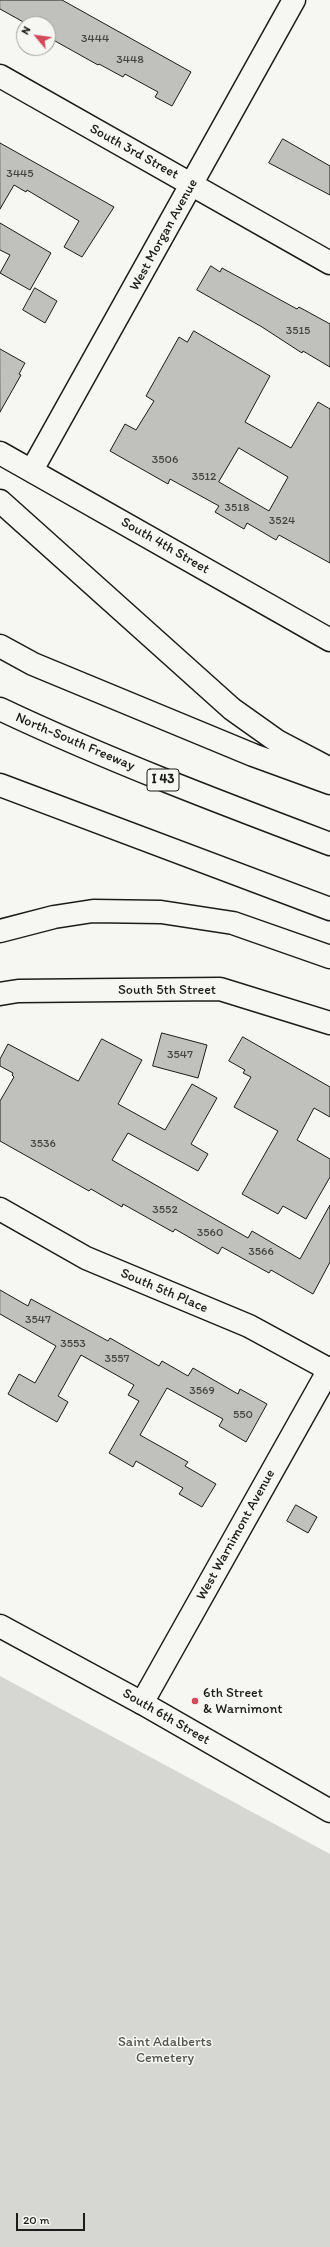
<!DOCTYPE html>
<html>
<head>
<meta charset="utf-8">
<style>
	body { margin:0 }
	#map { position:relative; width:330px; height:2247px; overflow:hidden; background:#f6f6f2; font-family:Itim,sans-serif }
	canvas { display:block }
	.north { position:absolute; left:16px; top:16px; width:40px; height:40px; box-sizing:border-box; background:#f6f6f2; border:1px solid #9f9f9c; border-radius:50%; rotate:299deg; font-size:11px; font-weight:700; line-height:16px; text-align:center; color:#1c1c1c }
	.north::after { content:''; display:block; margin:auto; width:14px; height:18px; background:#d1495b; clip-path:polygon(50% 0,100% 100%,50% 72%,0 100%) }
	.scale { position:absolute; left:16px; top:2213px; width:69px; height:18px; box-sizing:border-box; border:2px solid #1c1c1c; border-top:0; padding-left:5px; font-size:12px; line-height:14px; white-space:nowrap; color:#1c1c1c; -webkit-text-stroke:3px #f6f6f2; paint-order:stroke }
</style>
</head>
<body>
<div id="map">
<canvas width="330" height="2247"></canvas>
<div class="north">N</div>
<div class="scale">20 m</div>
</div>
<script>
const ctx = document.querySelector('canvas').getContext('2d');
ctx.lineJoin = 'round';
function paint(path, color) {
  ctx.fillStyle = color;
  ctx.fill(path, 'evenodd');
}
function strokePath(path, color, width, dash) {
  ctx.strokeStyle = color;
  ctx.lineWidth = width;
  ctx.lineCap = dash ? 'butt' : 'round';
  ctx.setLineDash(dash || []);
  ctx.stroke(path);
}
function drawText(font, color, halo, rows, align = 'center') {
  ctx.font = font + ' Itim,sans-serif';
  ctx.lineWidth = 3;
  ctx.setLineDash([]);
  ctx.textBaseline = 'middle';
  ctx.strokeStyle = halo;
  ctx.fillStyle = color;
  for (const [text, x, y, turn = 0] of rows) {
    ctx.save();
    ctx.translate(x, y);
    ctx.rotate((+turn || 0) * Math.PI / 180);
    ctx.textAlign = isNaN(turn) ? turn : align;
    if (halo) ctx.strokeText(text, 0, 0);
    ctx.fillText(text, 0, 0);
    ctx.restore();
  }
}
const green = new Path2D(`
	M0 1676 330 1854V2247H0Z`);
const building = new Path2D(`
	M0 0H62L191 72 172 106 155 97 158 92 125 74 123 77 99 64 98 65 48 37V24H27L0 9Z
	M283 139 330 166V195L269 163Z
	M0 143 114 207 82 257 64 247 79 221 27 190 26 192 14 185 0 209Z
	M0 223 51 253 30 290 0 273 10 255 0 250Z
	M211 266 220 272 222 268 297 309 299 307 330 324V367L303 351 302 353 262 327 197 290Z
	M35 288 57 301 45 323 23 310Z
	M194 331 270 376 245 422 291 448 318 402 330 409V563L279 535 276 540 247 523 244 529 215 512 219 506 170 479 168 484 110 451 125 424 136 430 154 401 146 396 179 337 187 342ZM239 448 288 477 269 511 219 482Z
	M0 349 25 363 19 374 21 375 0 412Z
	M162 1033 207 1045 198 1078 153 1066Z
	M243 1037 330 1087V1117L314 1108 297 1140 330 1159V1177L306 1219 283 1206 278 1214 242 1194 278 1131 234 1107 251 1077 243 1073 245 1070 229 1061Z
	M102 1039 142 1060 118 1104 165 1130 192 1084 217 1098 191 1144 208 1154 198 1171 128 1133 112 1160 248 1238 252 1231 300 1259 330 1205V1262L313 1294 271 1270 269 1273 222 1247 218 1254 175 1229 173 1232 123 1204 122 1207 91 1189 89 1191 0 1141V1101L14 1077 12 1075 13 1073 0 1066V1059L8 1044 78 1081Z
	M0 1290 28 1306 31 1299 108 1341 110 1338 159 1366 162 1361 188 1376 193 1368 238 1394 240 1389 267 1404 246 1442 219 1426 223 1419 167 1388 140 1435 188 1462 185 1466 216 1484 202 1507 179 1494 183 1488 136 1461 133 1467 109 1453 139 1401 128 1395 134 1385 81 1355 58 1396 68 1402 57 1422 8 1394 19 1374 35 1383 56 1346 0 1314Z
	M296 1505 317 1517 308 1533 287 1521Z`);
const minor = new Path2D(`
	M0 76 330 263
	M0 453 330 640
	M32 470 294 0
	M0 994 18 991 220 989 330 1023
	M0 1209 86 1258 249 1326 330 1370
	M142 1703 330 1368`);
const tertiary = new Path2D(`
	M0 1626 142 1703 330 1811`);
const motorway = new Path2D(`
	M0 501 232 709 277 741 330 769
	M0 646 33 664 253 755 330 783
	M0 709C108 760 219 802 330 844
	M0 785 330 909
	M0 931 54 917 93 911 161 912 233 923 330 957`);
const markers = [
	[195,1701,4,"#d1495b"]
];
const numberNames = [
	["3444",95,39],
	["3448",130,60],
	["3445",20,174],
	["3515",298,331],
	["3506",165,460],
	["3512",204,477],
	["3518",237,508],
	["3524",282,521],
	["3547",180,1055],
	["3536",43,1144],
	["3552",165,1210],
	["3560",210,1233],
	["3566",261,1252],
	["3547",38,1320],
	["3553",73,1344],
	["3557",117,1359],
	["3569",202,1391],
	["550",243,1415]
];
const shields = [
	[163,780,32]
];
const shieldNames = [
	["I 43",163,780]
];
const streetNames = [
	["South 3rd Street",134,152,29],
	["West Morgan Avenue",164,235,-61],
	["South 4th Street",165,546,30],
	["North-South Freeway",75,742,23],
	["South 5th Street",167,990],
	["South 5th Place",164,1291,23],
	["West Warnimont Avenue",236,1535,-61],
	["South 6th Street",166,1717,30]
];
const poiNames = [
	["6th Street",203,1693],
	["& Warnimont",203,1709]
];
const parkNames = [
	["Saint Adalberts",165,2042],
	["Cemetery",165,2058]
];
paint(green, '#d6d6d2');
paint(building, '#c0c0bd');
strokePath(building, '#1c1c1c', 1);
strokePath(minor, '#1c1c1c', 25);
strokePath(tertiary, '#1c1c1c', 25);
strokePath(motorway, '#1c1c1c', 25);
strokePath(minor, '#f6f6f2', 22);
strokePath(tertiary, '#f6f6f2', 22);
strokePath(motorway, '#f6f6f2', 22);
for (const [x, y, r, color] of markers) {
  const dot = new Path2D();
  dot.arc(x, y, r, 0, 2 * Math.PI);
  ctx.fillStyle = color;
  ctx.fill(dot);
  strokePath(dot, '#f6f6f2', 1.5);
}
drawText('12px', '#454544', null, numberNames);
for (const [x, y, w] of shields) {
  const box = new Path2D();
  box.roundRect(x - w / 2, y - 11, w, 22, 3);
  ctx.fillStyle = '#f6f6f2';
  ctx.fill(box);
  strokePath(box, '#1c1c1c', 1);
}
drawText('bold 13px', '#1c1c1c', null, shieldNames);
drawText('14px', '#1c1c1c', '#f6f6f2', streetNames);
drawText('14px', '#1c1c1c', '#f6f6f2', poiNames, 'left');
drawText('14px', '#545453', '#f6f6f2', parkNames);
</script>
</body>
</html>
